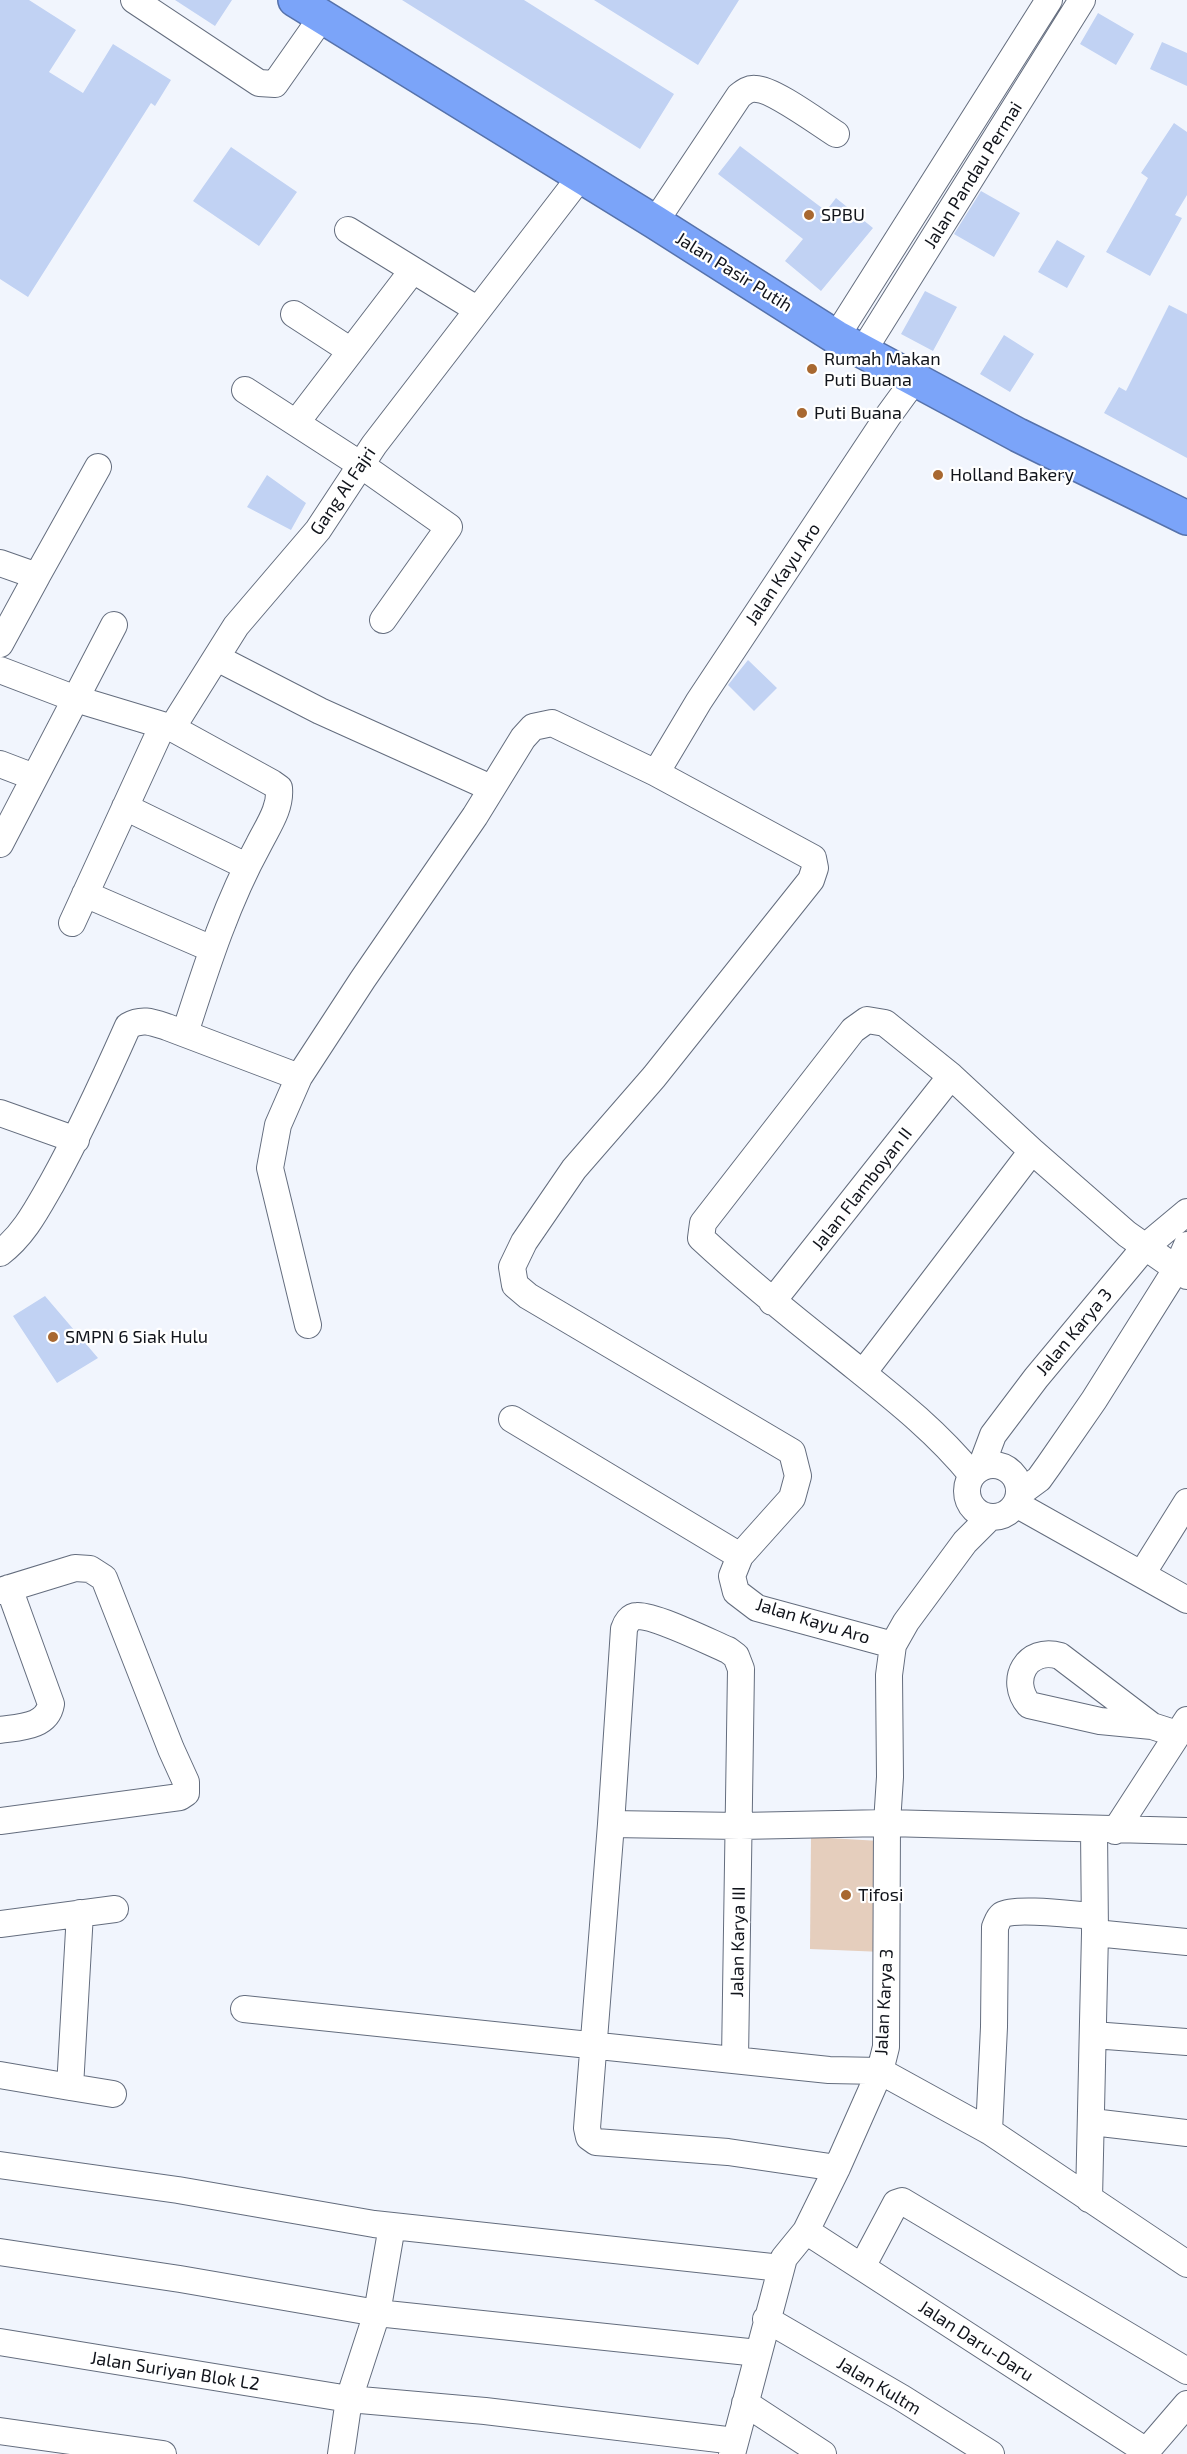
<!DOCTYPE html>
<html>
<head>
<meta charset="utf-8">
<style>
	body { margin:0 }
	canvas { display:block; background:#f1f5fd }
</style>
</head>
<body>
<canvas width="1187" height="2454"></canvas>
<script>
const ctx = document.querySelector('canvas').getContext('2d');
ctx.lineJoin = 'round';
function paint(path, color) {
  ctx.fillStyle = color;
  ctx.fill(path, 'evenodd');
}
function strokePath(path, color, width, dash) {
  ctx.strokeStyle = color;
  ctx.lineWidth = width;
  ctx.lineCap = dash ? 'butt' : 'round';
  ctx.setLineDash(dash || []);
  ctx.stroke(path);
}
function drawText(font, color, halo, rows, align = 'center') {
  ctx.font = font + ' "Exo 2",sans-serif';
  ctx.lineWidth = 4.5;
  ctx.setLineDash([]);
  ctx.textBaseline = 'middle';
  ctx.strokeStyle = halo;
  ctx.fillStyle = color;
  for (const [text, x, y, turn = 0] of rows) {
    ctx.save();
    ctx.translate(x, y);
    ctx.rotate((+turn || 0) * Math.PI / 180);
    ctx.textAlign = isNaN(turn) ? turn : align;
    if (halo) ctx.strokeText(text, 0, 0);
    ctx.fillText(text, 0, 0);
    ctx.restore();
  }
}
const green = new Path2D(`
	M811 1837 880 1841 883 1952 810 1949Z`);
const building = new Path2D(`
	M0 0H29L76 30 49 72 83 93 113 44 171 80 155 106 151 103 28 297 0 279Z
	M175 0H232L215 26Z
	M402 0H524L674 94 640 149Z
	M594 0H739L698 65Z
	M1098 13 1134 34 1116 65 1080 44Z
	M1162 42 1187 53V86L1150 69Z
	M1174 123 1187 132V195L1175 215 1182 218 1150 276 1106 252 1148 178 1141 173Z
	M740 146 826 211 836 198 873 228 821 291 785 261 803 239 718 174Z
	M231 147 297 192 259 246 193 201Z
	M981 191 1020 213 994 257 954 234Z
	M1057 240 1085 256 1067 288 1038 272Z
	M925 291 957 307 933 351 901 334Z
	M1169 305 1187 314V458L1104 413 1119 387 1126 391Z
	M1004 335 1034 354 1010 392 980 374Z
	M267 475 306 503 291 530 247 507Z
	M748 660 777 688 754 711 728 685Z
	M45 1296 98 1358 57 1383 13 1316Z`);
const minor = new Path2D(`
	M134 0 259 83 275 84 322 17
	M655 222 739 96C744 92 749 88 756 89 773 89 820 124 836 134
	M348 230 478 310
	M294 314 351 351
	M836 337 1049 0
	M863 351 1082 0
	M245 390 361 465 449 527 383 620
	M296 423 413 270
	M0 563 37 576 0 644
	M37 576 98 467
	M217 658 320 711 491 788
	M0 670 76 699 172 728 236 626 318 530 374 445 581 176
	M172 728 272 783 279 788C281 808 268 826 259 844 226 904 206 968 185 1033
	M0 764 34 777
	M656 773 699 701 888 416 915 379
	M125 807 246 866
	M0 844 114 625
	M85 894 212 949
	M72 923 162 727
	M299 1077 278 1125 270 1168 308 1325
	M0 1113 76 1140
	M0 1253C24 1235 37 1209 52 1183 80 1133 104 1080 128 1026 142 1018 152 1022 167 1027L299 1077 363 979 475 816 523 738 533 727 552 723 656 773 813 858 815 868 811 880 654 1077 574 1169 524 1242 512 1267 515 1285 528 1296 792 1452 798 1476 792 1498 740 1556 732 1576 736 1592 757 1608 893 1645
	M772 1302 951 1076
	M863 1373 1032 1151
	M512 1419 740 1556
	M967 1491a26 26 0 1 1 52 0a26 26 0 1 1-52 0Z
	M981 1467 993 1435 1036 1378 1145 1247 1187 1212
	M972 1475C934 1428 886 1392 839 1354 792 1317 745 1279 701 1238L703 1223 853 1030 867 1020 885 1023 951 1076 1032 1151 1127 1234 1187 1276
	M1020 1493 1039 1479 1049 1465 1094 1400 1177 1268 1187 1245
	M1016 1504 1187 1600
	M1142 1574 1187 1502
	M0 1591 75 1568 90 1569 104 1578 171 1749 186 1782V1793L180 1797 0 1821
	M1152 1726 1100 1721 1029 1705C1008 1680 1027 1646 1060 1656L1152 1726 1177 1734
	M0 1730C20 1727 47 1727 51 1704L9 1588
	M611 1824 587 2128 589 2137 596 2142 728 2152 837 2168
	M1115 1831 1187 1720
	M80 1913 70 2087 113 2094
	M0 1924 115 1909
	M1095 1933 1187 1942
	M244 2009 829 2070 880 2071 989 2131 1187 2264
	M1093 2035 1187 2042
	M735 2059 741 1669 736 1656 728 1650C709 1642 655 1615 637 1616 630 1616 626 1623 624 1629L611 1824 740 1826 887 1823 1187 1831
	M0 2075 70 2087
	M1092 2122 1187 2133
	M989 2131 994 2027 995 1927C997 1923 998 1918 1002 1915 1016 1907 1076 1915 1094 1916
	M0 2165 178 2190 374 2224 781 2268
	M1089 2199 1095 1933 1094 1830
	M806 2231 1146 2451
	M0 2252 180 2279 377 2313 758 2353
	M862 2267 896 2203 902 2201 1187 2371
	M766 2319 902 2398 991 2454
	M0 2342 349 2399 485 2411 735 2441
	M745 2403 823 2454
	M0 2431 163 2454
	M341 2454 349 2399 377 2313 392 2226
	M732 2454 784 2258 806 2231 837 2168 880 2071 886 2047 887 1823 890 1777 889 1675 893 1645 906 1622 965 1542 990 1517
	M1144 2454 1187 2404`);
const highway = new Path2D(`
	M295 0 655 222 836 337 1018 435 1187 518`);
const markers = [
	[809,215,6,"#a86830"],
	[812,369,6,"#a86830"],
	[802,413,6,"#a86830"],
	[938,475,6,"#a86830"],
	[53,1337,6,"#a86830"],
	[846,1895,6,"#a86830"]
];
const streetNames = [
	["Jalan Pandau Permai",973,175,-58],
	["Jalan Pasir Putih",734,272,32],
	["Gang Al Fajri",343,491,-56],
	["Jalan Kayu Aro",783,574,-56],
	["Jalan Flamboyan II",862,1189,-52],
	["Jalan Karya 3",1074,1332,-50],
	["Jalan Kayu Aro",813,1621,17],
	["Jalan Karya III",738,1942,-89],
	["Jalan Karya 3",884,2002,-87],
	["Jalan Daru-Daru",976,2341,33],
	["Jalan Suriyan Blok L2",175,2371,9],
	["Jalan Kultm",879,2386,31]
];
const poiNames = [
	["SPBU",821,215],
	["Rumah Makan",824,359],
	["Puti Buana",824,380],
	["Puti Buana",814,413],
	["Holland Bakery",950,475],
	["SMPN 6 Siak Hulu",65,1337],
	["Tifosi",858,1895]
];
paint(green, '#e5cebd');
paint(building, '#c1d2f3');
strokePath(minor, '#646d7e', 28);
strokePath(highway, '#5672ab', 36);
strokePath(minor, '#fff', 26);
strokePath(highway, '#7ba4f9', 33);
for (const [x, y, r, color] of markers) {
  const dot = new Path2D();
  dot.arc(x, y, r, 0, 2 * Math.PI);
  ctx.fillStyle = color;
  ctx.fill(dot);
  strokePath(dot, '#fff', 2);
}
drawText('18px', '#11141b', '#fff', streetNames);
drawText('18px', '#11141b', '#fff', poiNames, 'left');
</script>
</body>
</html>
